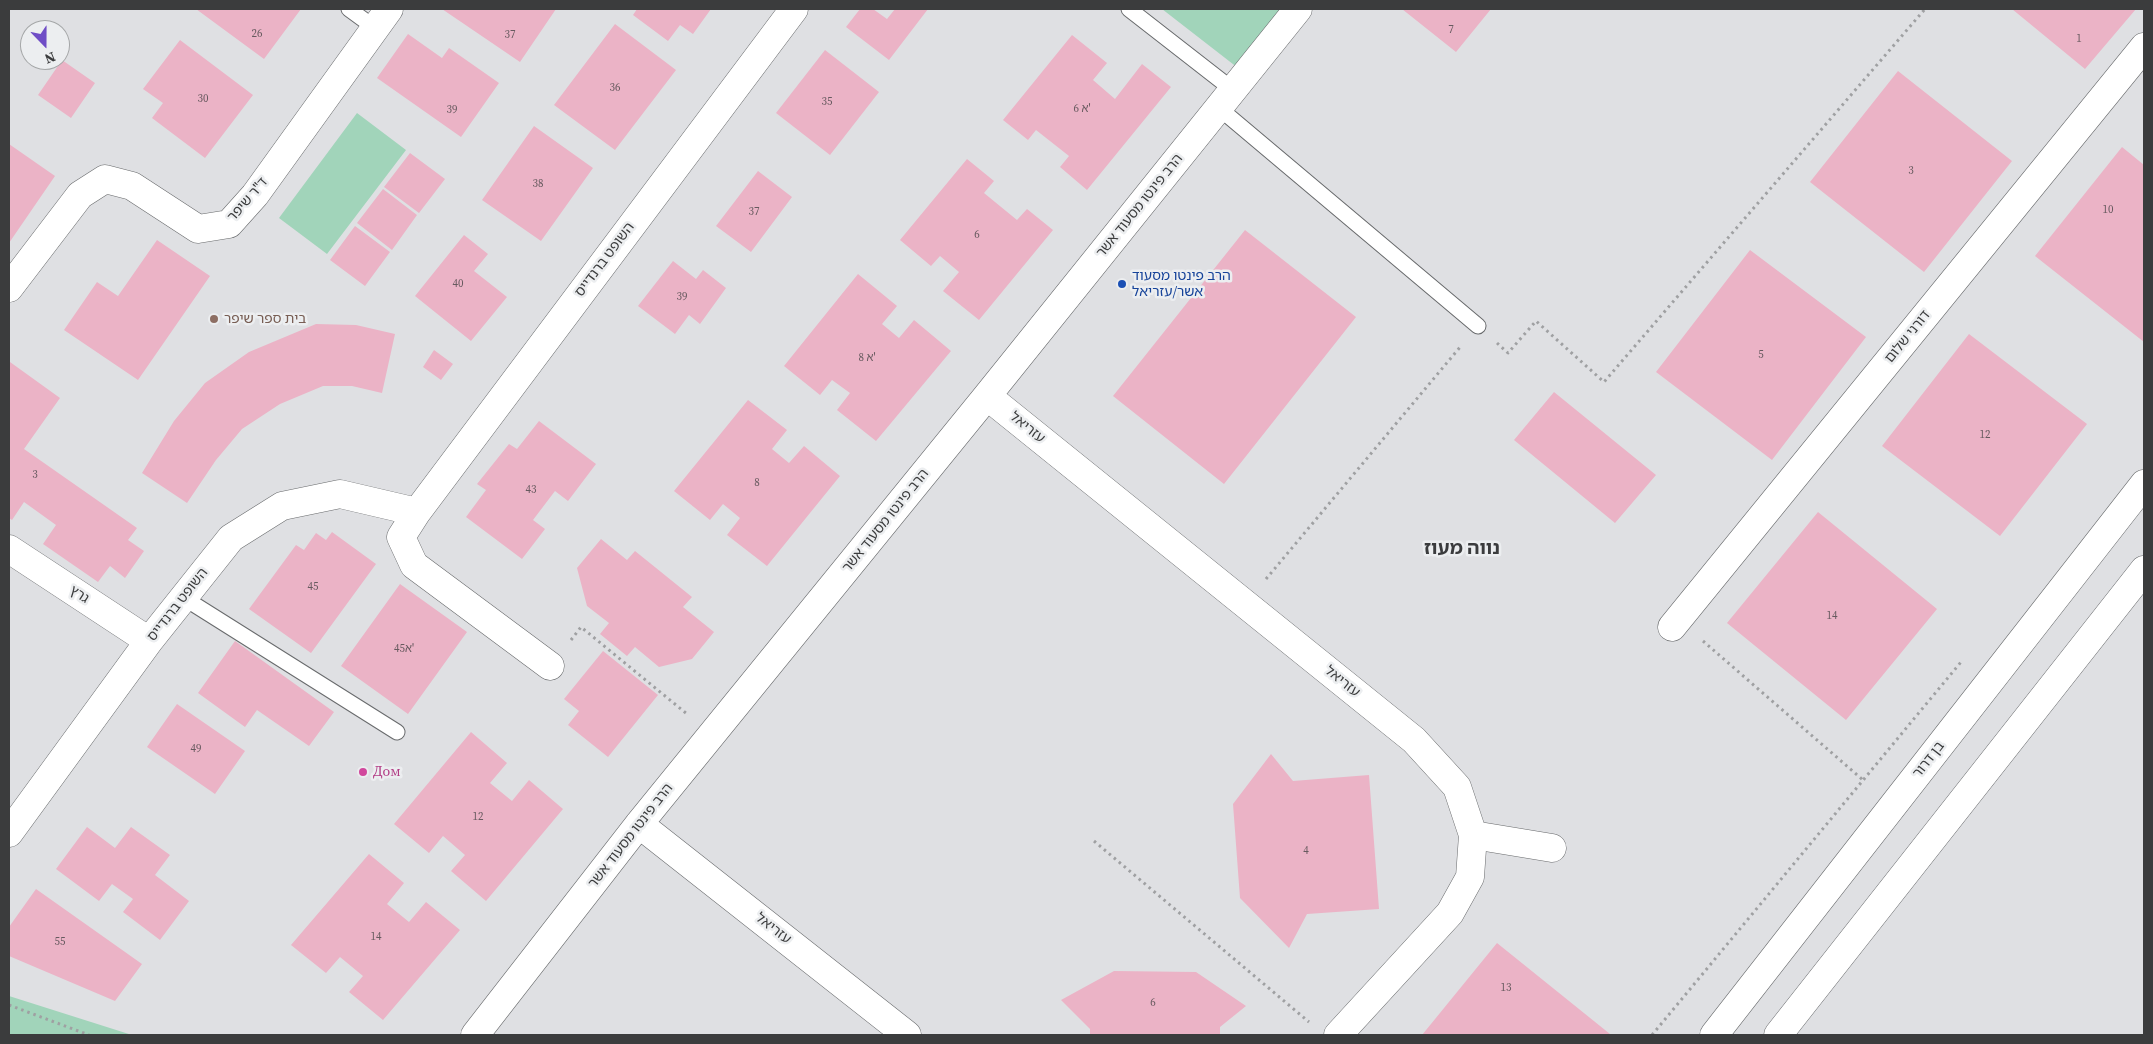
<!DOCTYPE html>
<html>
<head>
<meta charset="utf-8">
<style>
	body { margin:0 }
	#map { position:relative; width:2153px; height:1044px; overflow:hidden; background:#dfe0e3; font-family:"Source Serif 4",serif }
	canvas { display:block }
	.frame { position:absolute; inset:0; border:10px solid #3b3c3d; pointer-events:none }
	.north { position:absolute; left:20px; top:20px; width:50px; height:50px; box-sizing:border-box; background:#eceef0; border:1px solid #a5a7a8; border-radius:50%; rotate:158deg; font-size:14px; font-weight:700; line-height:20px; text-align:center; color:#3b3c3d }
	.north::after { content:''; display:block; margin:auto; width:18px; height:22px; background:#6f4dc6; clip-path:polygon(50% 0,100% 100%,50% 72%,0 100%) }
</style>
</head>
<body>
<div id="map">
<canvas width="2153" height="1044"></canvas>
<div class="frame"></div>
<div class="north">N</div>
</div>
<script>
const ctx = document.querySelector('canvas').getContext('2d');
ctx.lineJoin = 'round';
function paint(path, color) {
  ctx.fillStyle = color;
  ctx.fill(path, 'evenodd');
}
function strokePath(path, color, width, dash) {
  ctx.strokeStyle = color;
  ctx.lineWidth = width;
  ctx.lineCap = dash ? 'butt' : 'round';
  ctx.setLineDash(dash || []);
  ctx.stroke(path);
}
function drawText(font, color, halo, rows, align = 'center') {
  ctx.font = font + ' "Source Serif 4","Noto Sans Hebrew",serif';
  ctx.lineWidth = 5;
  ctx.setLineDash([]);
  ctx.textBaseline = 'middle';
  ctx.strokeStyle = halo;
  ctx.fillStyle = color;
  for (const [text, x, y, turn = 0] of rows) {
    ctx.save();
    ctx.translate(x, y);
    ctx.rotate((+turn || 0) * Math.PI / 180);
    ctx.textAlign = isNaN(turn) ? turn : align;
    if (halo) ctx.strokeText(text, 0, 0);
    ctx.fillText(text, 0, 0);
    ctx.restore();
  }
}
const green = new Path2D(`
	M1162 9H1285L1238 68Z
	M357 113 406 150 327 254 279 218Z
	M9 996 132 1035H9Z`);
const building = new Path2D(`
	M196 9H301L264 59Z
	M442 9H556L520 62Z
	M637 9H711L693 34 680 25 668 41 633 15Z
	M860 9H873L887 19 895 9H928L889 60 846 27Z
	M1402 9H1491L1456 52Z
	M2012 9H2136L2085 69Z
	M615 24 676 70 615 150 554 105Z
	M408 34 442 58 449 48 499 83 461 137 377 78Z
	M1072 35 1107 63 1093 80 1115 99 1142 64 1171 87 1087 190 1060 167 1069 156 1036 130 1028 140 1003 120Z
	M180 40 253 95 205 158 152 118 163 103 143 89Z
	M825 50 879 92 830 155 776 113Z
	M62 60 95 83 71 118 38 95Z
	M1898 71 2012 161 1924 272 1810 182Z
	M534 126 593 168 541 241 482 200Z
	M9 144 55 176 9 243Z
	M2122 147 2144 165V342L2035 256Z
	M410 153 445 179 419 213 384 187Z
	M967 159 994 181 984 193 1017 220 1027 209 1053 230 979 320 943 291 959 272 940 256 931 266 900 240Z
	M758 171 792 197 751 252 716 226Z
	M383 189 417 215 392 250 357 223Z
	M355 226 390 252 365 286 330 260Z
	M1245 230 1356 317 1224 484 1113 396Z
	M464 235 488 254 474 271 507 297 471 341 415 296Z
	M157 240 210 276 138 380 64 330 97 282 118 296Z
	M1750 250 1866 337 1772 460 1656 372Z
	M673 261 696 279 703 270 726 288 700 324 689 315 675 334 638 306Z
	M858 274 897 306 882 324 899 338 914 320 951 351 876 441 837 410 850 393 832 380 820 395 784 366Z
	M316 324 356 325 395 334 382 393 352 386H323L280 404 242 429 216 460 187 503 142 473 174 421 205 383 249 352Z
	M1969 334 2087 424 2000 536 1882 446Z
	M434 350 453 364 441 380 423 367Z
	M10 362 60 398 24 449 137 528 128 540 144 551 125 578 110 566 98 582 43 544 56 525 24 502 12 520 9 518Z
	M1554 392 1656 475 1615 523 1514 440Z
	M748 400 787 430 772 449 789 463 804 446 840 476 767 566 727 535 740 518 723 504 710 520 674 491Z
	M539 421 596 464 568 501 555 491 533 520 545 529 522 559 466 517 486 490 477 484 509 444 517 449Z
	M1818 512 1937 609 1846 720 1727 623Z
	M332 532 376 564 311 653 249 609 296 545 304 550 316 533 326 540Z
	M601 539 627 560 635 551 692 597 683 607 714 632 692 659 659 667 635 647 627 656 600 634 609 623 587 606 577 568Z
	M400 584 467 632 408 714 341 666Z
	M235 641 334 712 309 746 257 710 245 727 198 693Z
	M603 651 658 695 608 757 568 725 579 711 564 699Z
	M177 704 245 751 215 794 147 747Z
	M471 732 507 763 490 783 512 801 529 780 563 809 486 901 451 871 465 855 443 836 429 853 394 824Z
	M1271 754 1293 781 1369 775 1379 909 1307 914 1289 948 1240 898 1233 804Z
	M87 827 115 848 131 827 170 855 155 875 189 901 160 940 123 912 133 899 112 884 99 901 56 869Z
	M369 854 404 883 387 904 409 922 426 902 460 930 383 1020 349 992 363 976 340 957 326 973 291 945Z
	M36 889 142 964 115 1001 9 956V927Z
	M1497 943 1610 1034 1608 1035H1422Z
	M1114 971 1196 972 1246 1006 1220 1027V1035H1090V1029L1061 1000Z`);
const path = new Path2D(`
	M1497 343 1508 353 1536 321 1604 382 1925 9
	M1266 579 1461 346
	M571 640 581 627 687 714
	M1703 641 1863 780
	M1094 841 1309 1022
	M9 1005 89 1035
	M1652 1035 1961 662`);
const lane = new Path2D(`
	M349 9 375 28
	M1129 9 1233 90
	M1219 108 1478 326
	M184 598 397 732`);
const street = new Path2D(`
	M9 288 80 195 105 179 132 186 198 229 229 224 255 195 389 9
	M987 396 1414 740 1457 787 1473 835 1470 877 1450 913 1338 1035
	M417 512 401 537 414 565 550 666
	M9 549 149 641
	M1672 627 2144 47
	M639 824 907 1035
	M9 833 149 641 231 538 282 506 340 494 417 512 794 9
	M1473 835 1552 848
	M475 1035 639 824 987 396 1298 9`);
const secondary = new Path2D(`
	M1714 1035 2144 484
	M1778 1035 2144 570`);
const markers = [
	[1122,284,5,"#1a4fb4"],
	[214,319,5,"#8d6e63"],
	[363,772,5,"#d1479c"]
];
const numberNames = [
	["7",1451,30],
	["26",257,34],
	["37",510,35],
	["1",2079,39],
	["36",615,88],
	["30",203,99],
	["35",827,102],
	["6 א'",1082,109],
	["39",452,110],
	["3",1911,171],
	["38",538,184],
	["10",2108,210],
	["37",754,212],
	["6",977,235],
	["40",458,284],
	["39",682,297],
	["5",1761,355],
	["8 א'",867,358],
	["12",1985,435],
	["3",35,475],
	["8",757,483],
	["43",531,490],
	["45",313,587],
	["14",1832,616],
	["45א'",404,649],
	["49",196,749],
	["12",478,817],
	["4",1306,851],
	["14",376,937],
	["55",60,942],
	["13",1506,988],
	["6",1153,1003]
];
const streetNames = [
	["ד\"ר שיפר",248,200,-49],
	["הרב פינטו מסעוד אשר",1140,206,-51],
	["השופט ברנדייס",605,260,-53],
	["דורני שלום",1908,337,-51],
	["עזריאל",1027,428,39],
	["הרב פינטו מסעוד אשר",886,521,-51],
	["גרץ",79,595,33],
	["השופט ברנדייס",178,605,-52],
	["עזריאל",1342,682,39],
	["בן דרור",1929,760,-52],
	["הרב פינטו מסעוד אשר",631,836,-52],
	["עזריאל",773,929,38]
];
const transitNames = [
	["הרב פינטו מסעוד",1132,276],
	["אשר/עזריאל",1132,292]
];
const educationNames = [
	["בית ספר שיפר",224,319]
];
const hotelNames = [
	["Дом",373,772]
];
const districtNames = [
	["נווה מעוז",1462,549]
];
paint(green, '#a1d4ba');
paint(building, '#ebb3c6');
strokePath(lane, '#686a6c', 17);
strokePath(street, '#686a6c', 29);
strokePath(secondary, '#686a6c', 29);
strokePath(path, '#9fa0a2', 3, [2.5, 4]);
strokePath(lane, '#fff', 15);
strokePath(street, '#fff', 28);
strokePath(secondary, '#fff', 28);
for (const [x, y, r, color] of markers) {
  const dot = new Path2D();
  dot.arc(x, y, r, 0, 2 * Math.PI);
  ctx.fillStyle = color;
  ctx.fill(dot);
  strokePath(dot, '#eceef0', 2);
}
drawText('11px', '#675a5f', null, numberNames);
drawText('14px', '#3b3c3d', '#eceef0', streetNames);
drawText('14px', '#164399', '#eceef0', transitNames, 'left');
drawText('14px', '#785e54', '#eceef0', educationNames, 'left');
drawText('14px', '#b23c85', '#eceef0', hotelNames, 'left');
drawText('bold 19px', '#3b3c3e', '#eceef0', districtNames);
</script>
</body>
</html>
